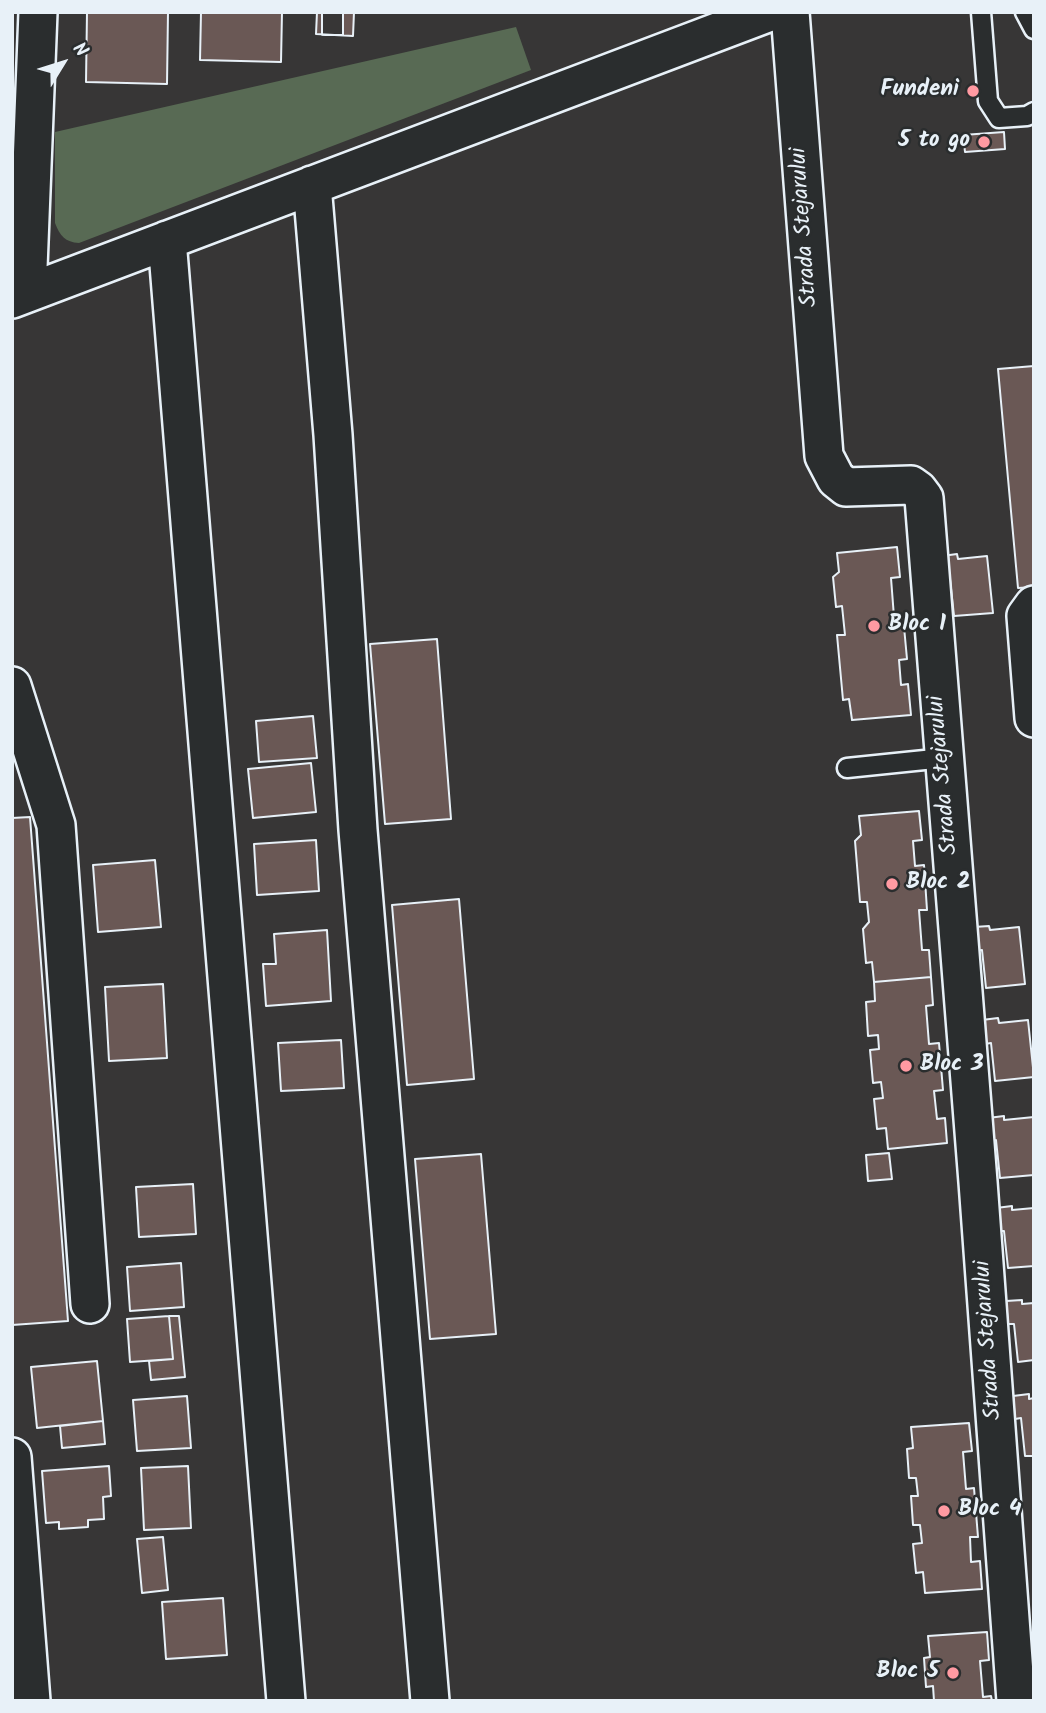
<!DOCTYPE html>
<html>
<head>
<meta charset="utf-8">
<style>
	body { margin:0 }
	#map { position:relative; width:1046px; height:1713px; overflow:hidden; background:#373636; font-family:Kalam,sans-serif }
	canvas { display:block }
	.frame { position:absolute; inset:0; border:14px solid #e8f1f8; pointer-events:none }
	.north { position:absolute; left:28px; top:28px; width:70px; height:70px; -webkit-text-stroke:5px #2a2d2e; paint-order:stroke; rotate:52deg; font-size:19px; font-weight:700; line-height:28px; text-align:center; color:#e8f1f8 }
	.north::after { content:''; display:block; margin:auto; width:24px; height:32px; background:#e8f1f8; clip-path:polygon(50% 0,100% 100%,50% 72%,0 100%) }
</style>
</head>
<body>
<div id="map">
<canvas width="1046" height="1713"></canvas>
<div class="frame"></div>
<div class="north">N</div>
</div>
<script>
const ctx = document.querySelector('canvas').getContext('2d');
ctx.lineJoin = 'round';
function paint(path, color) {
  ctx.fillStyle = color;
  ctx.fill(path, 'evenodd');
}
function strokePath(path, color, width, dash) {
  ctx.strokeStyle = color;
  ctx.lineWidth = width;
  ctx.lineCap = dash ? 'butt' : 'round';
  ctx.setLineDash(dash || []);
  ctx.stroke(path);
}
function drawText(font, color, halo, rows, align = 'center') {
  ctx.font = font + ' Kalam,sans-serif';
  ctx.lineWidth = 5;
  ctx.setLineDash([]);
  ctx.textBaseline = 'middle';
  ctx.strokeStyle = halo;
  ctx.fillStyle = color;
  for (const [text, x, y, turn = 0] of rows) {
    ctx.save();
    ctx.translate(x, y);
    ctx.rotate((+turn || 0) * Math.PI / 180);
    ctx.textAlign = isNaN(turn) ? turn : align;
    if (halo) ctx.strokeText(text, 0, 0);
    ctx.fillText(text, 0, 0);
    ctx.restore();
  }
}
const green = new Path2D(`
	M516 27 531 70 79 243C65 242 60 236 55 223V132Z`);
const building = new Path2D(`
	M87 12H168L167 84 86 82Z
	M201 12H282L281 62 200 60Z
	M317 12H354L353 36 316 34Z
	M322 12H343V35H322Z
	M1004 132 1005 149 965 152 963 135Z
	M1034 366V587L1018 588 998 369Z
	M897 547 900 577 891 578 894 617 903 616 907 659 899 660 901 685 908 684 911 715 852 720 849 699 843 700 837 635H845L842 606 836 607 833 577 839 572 837 553Z
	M957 554 958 559 987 556 993 613 954 616 950 579H944L942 556Z
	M437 639 451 819 385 824 370 644Z
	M313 716 317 758 259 762 256 721Z
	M311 763 316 812 253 818 248 769Z
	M919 811 922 840 913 841 915 866 924 865 927 910H919L922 950H929L931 977 874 982 872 962 866 963 863 929 869 922 867 902H860L855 841 861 835 859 816Z
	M30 817 68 1321 12 1325V818Z
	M316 840 319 891 257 895 254 844Z
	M155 860 161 927 98 932 93 865Z
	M459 899 474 1079 407 1085 392 905Z
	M989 926 990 930 1019 927 1025 984 986 988 982 950 976 951 974 927Z
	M327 930 331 1001 266 1006 263 964H276L274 934Z
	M931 977 933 1005 926 1006 929 1044 939 1043 943 1090 934 1091 937 1119 945 1118 947 1143 888 1149 886 1128 877 1129 874 1099 883 1098 881 1082 873 1083 870 1050 879 1049 878 1035 868 1036 866 1002 875 1001 874 982Z
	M163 984 167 1058 109 1061 105 987Z
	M998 1018 999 1023 1028 1020 1034 1077 995 1081 991 1043 985 1044 982 1020Z
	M341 1040 344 1088 281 1091 278 1043Z
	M1004 1116V1120L1034 1117V1175L1000 1178 996 1140 990 1141 988 1118Z
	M889 1153 892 1179 868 1181 866 1155Z
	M481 1154 496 1334 430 1339 415 1159Z
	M193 1184 196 1234 139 1237 136 1187Z
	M1012 1206V1210L1034 1208V1266L1008 1268 1004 1231H999L996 1208Z
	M181 1263 184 1307 130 1311 127 1267Z
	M1022 1300V1304L1034 1303V1360L1018 1362 1014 1324H1008L1006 1301Z
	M169 1316 173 1359 130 1362 127 1319Z
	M169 1316H179L185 1377 151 1380 149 1361 173 1359Z
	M97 1361 103 1421 37 1428 31 1367Z
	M1029 1394V1399L1034 1398V1456H1025L1021 1418 1015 1419 1013 1396Z
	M187 1396 191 1448 137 1451 133 1400Z
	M103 1421 105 1444 62 1448 60 1426Z
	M969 1423 972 1451 963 1452 966 1489 974 1488 978 1537H970L971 1562 980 1561 982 1589 925 1593 923 1572 916 1573 913 1544 922 1543 920 1525H913L911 1496H918L916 1478H909L907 1449 913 1448 911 1427Z
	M109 1466 111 1496 103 1497 104 1519 88 1520V1527L59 1529V1522L46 1523 42 1471Z
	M188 1466 191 1528 144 1530 141 1468Z
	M163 1537 168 1590 142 1593 137 1539Z
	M223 1598 227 1655 166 1659 162 1602Z
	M987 1632 989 1660 980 1661 983 1697 991 1696 992 1701H934L933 1686 926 1687 924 1658 930 1657 928 1636Z`);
const lane = new Path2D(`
	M981 12 988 101 999 118 1027 116 1034 112
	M1025 12 1034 29
	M847 768 944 758`);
const street = new Path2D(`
	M790 12 824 456 836 479 846 487 911 485 918 490 924 498 978 1182 1016 1701
	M312 185 333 435 358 830 430 1701
	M167 240 286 1701
	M27 293 38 12
	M12 299 770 12
	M1034 605 1026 616 1034 718
	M12 686 56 825 90 1304
	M12 1457 31 1701`);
const markers = [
	[973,91,7,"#ff9aa2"],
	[984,142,7,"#ff9aa2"],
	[874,626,7,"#ff9aa2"],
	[892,884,7,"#ff9aa2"],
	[906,1066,7,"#ff9aa2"],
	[944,1511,7,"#ff9aa2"],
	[953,1673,7,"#ff9aa2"]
];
const poiNames = [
	["Fundeni",959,91,"right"],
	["5 to go",970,142,"right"],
	["Bloc 1",888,626],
	["Bloc 2",906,884],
	["Bloc 3",920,1066],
	["Bloc 4",958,1511],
	["Bloc 5",939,1673,"right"]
];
const streetNames = [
	["Strada Stejarului",806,227,-94],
	["Strada Stejarului",945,775,-95],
	["Strada Stejarului",990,1340,-94]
];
paint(green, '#586a54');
paint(building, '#6a5855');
strokePath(building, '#e8f1f8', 2);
strokePath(lane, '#e8f1f8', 23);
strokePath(street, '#e8f1f8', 42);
strokePath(lane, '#2a2d2e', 18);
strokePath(street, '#2a2d2e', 37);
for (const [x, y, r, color] of markers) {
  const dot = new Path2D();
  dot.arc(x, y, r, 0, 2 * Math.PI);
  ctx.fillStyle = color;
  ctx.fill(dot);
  strokePath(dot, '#2a2d2e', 2.5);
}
drawText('bold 23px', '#e8f1f8', '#2a2d2e', poiNames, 'left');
drawText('23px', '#e8f1f8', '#2a2d2e', streetNames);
</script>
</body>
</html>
